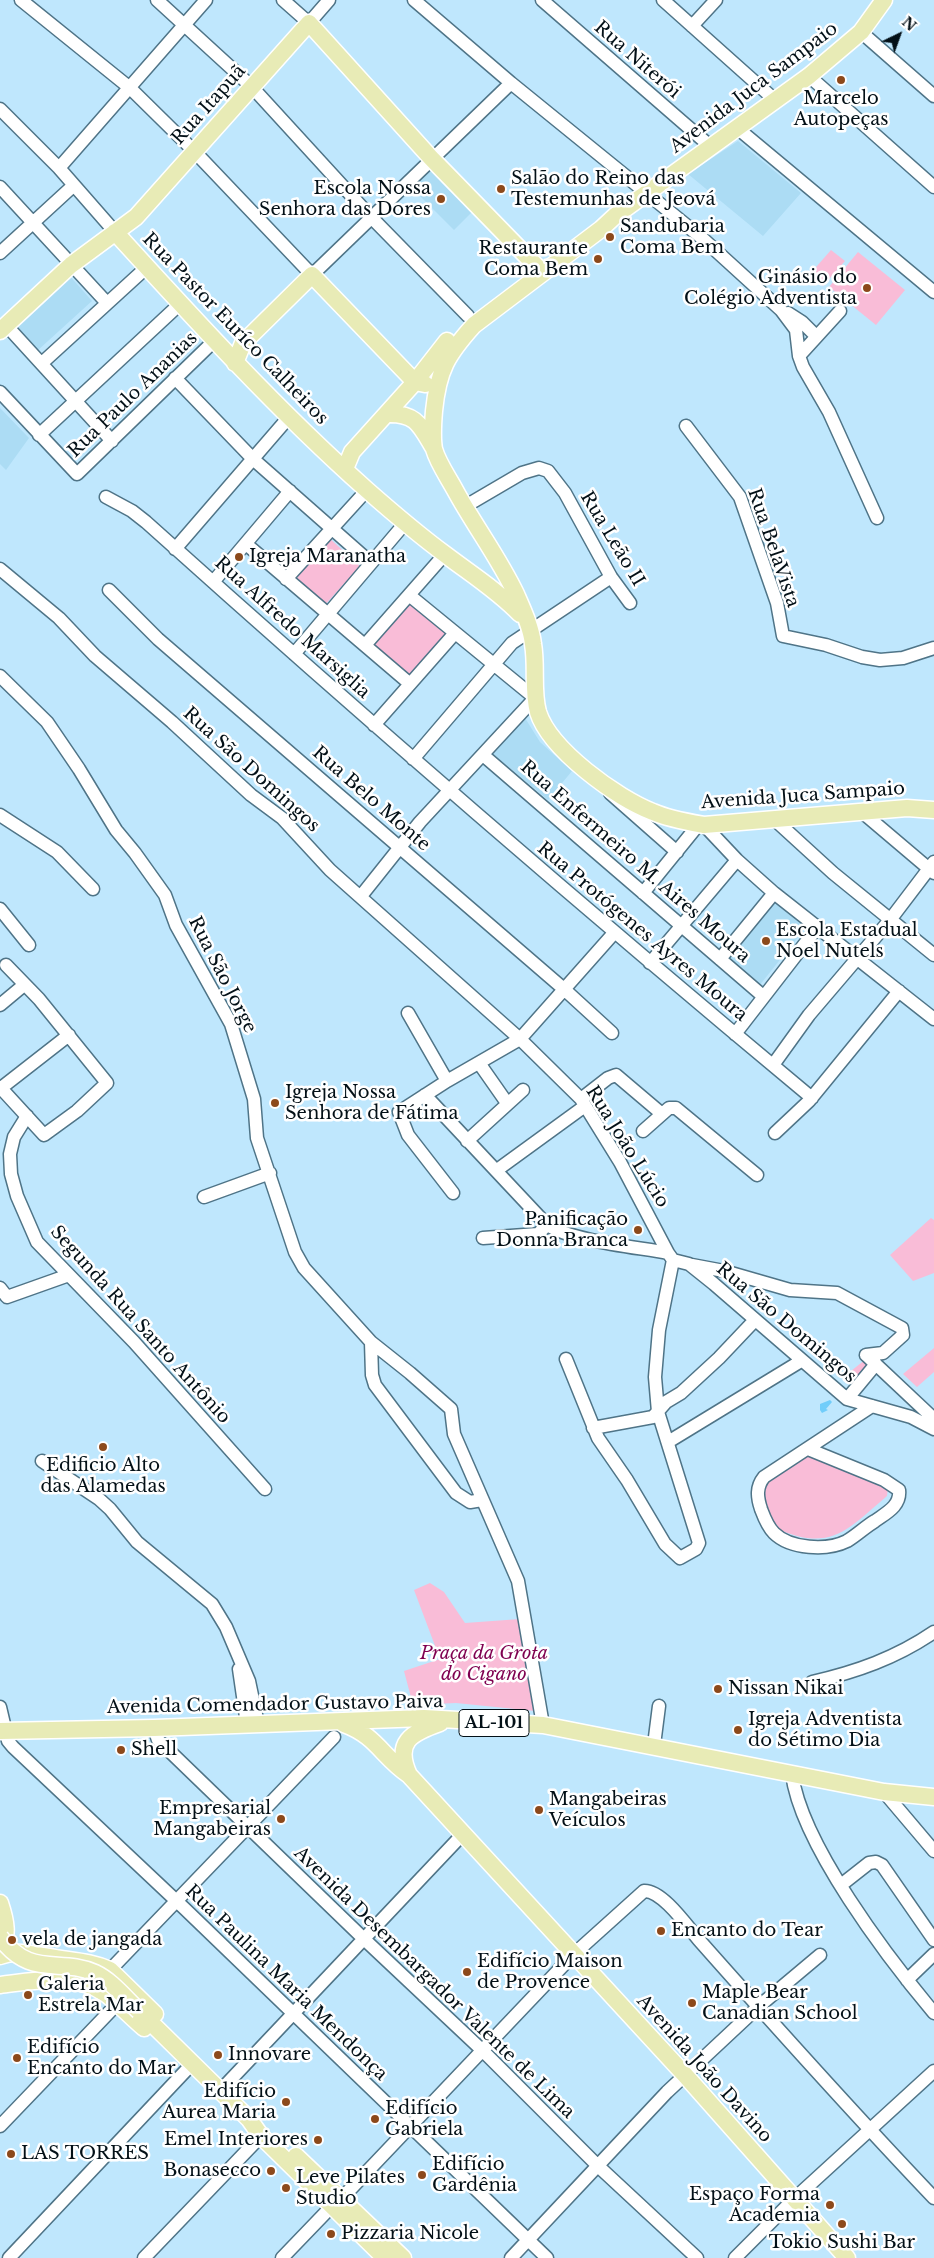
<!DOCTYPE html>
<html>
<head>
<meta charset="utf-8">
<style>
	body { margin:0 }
	#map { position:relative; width:934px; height:2258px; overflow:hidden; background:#bfe7fd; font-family:"Libre Baskerville",serif }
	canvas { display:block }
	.north { position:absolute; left:874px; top:10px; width:50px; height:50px; -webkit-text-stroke:4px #fff; paint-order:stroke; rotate:42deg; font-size:14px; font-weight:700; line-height:20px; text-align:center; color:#031017 }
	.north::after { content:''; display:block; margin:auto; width:18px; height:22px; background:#031017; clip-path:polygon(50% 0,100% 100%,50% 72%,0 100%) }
</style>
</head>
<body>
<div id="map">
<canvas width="934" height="2258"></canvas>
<div class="north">N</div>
</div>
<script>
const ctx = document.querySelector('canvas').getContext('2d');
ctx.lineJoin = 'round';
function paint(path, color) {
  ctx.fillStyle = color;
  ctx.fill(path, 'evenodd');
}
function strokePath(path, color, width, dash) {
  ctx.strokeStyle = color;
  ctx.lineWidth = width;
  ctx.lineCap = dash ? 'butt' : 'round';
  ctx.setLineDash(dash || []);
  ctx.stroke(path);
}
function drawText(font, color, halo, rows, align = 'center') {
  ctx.font = font + ' "Libre Baskerville",serif';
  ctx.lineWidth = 5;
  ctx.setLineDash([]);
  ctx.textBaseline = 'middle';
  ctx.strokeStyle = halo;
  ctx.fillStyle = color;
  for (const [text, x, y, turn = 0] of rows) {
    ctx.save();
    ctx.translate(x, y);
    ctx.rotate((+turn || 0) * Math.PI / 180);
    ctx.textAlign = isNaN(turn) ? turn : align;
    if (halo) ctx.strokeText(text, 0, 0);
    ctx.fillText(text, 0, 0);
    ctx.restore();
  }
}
const built = new Path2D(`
	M738 141 801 193 763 236 688 174Z
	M428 167 473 211 454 230 410 186Z
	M68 274 92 301 37 351 12 324Z
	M0 408 29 438 6 470 0 464Z
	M525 718 540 742 572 771 548 800 493 754 492 749Z
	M773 898 807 926 759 986 724 956Z`);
const green = new Path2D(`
	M831 250 845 261 823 286 810 274Z
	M858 252 905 290 876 325 829 287Z
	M327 536 360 566 324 606 291 576Z
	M411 599 450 633 408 680 369 646Z
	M931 1218 934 1220V1273L913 1281 890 1255Z
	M934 1348V1372L917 1387 903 1374Z
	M866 1359 872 1364 853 1383 846 1375Z
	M811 1454 888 1487 887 1496C847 1530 831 1553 775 1528L760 1495 767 1476Z
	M430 1583 444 1592 465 1623 520 1619 535 1711 456 1703 413 1705 404 1671 440 1659 414 1590Z`);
const water = new Path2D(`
	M830 1400 832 1402 826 1409 828 1410 822 1413 820 1410V1404Z`);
const minor = new Path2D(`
	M21 0 130 88 194 151 312 275 511 83
	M157 0 252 87 371 217 468 316
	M283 0 309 23 329 0
	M414 0 511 83 702 238 781 310 796 330 799 356 803 367 829 412 877 518
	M542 0 710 146
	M663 0 775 100
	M692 26 716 0
	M861 32 934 96
	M809 76 934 187
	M0 109 59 168 115 232
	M736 127 934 292
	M59 168 206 0
	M0 187 107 303
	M0 253 73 186
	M788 313 802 322 816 336
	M6 325 112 441
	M799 356 840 311
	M42 363 147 267
	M175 378 253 459 371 563
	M0 392 77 474 214 341
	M686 426 740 497 777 603 783 636 826 645 862 657 880 660 903 658 934 648
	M39 435 181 303
	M106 497 132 511 146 522C364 718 586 910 812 1098
	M464 507 522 473 539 468 548 471 565 493 611 577 630 603
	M246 544 409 683
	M175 549 289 417
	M0 569 59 618 95 656 172 722 251 795 282 818 330 870 520 1039 581 1099 620 1162 668 1253 673 1260
	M286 579 367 490
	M213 582 290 491
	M109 590 158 639 565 990 612 1033
	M365 645 445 554
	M294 654 406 522
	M0 676 47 722 79 769 116 830 135 853 165 895 176 925 231 1024 254 1099 257 1138 295 1252 304 1268 371 1342 410 1373 451 1409 454 1434 518 1581 543 1725
	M374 725 455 633
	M483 755 763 996
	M413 759 512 643 611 577
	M610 793 677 852
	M862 812 934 873
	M0 815 57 852 93 889
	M775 820 833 873 934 955
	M704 825 737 860 774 893 934 1019
	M643 893 699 824
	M361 896 420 822 535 698 409 595
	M0 909 29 945
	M720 959 774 893
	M650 963 737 860
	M0 1005 24 985
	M408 1013 447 1081
	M735 1034 817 928
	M479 1063 507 1103
	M773 1065 809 1015 890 920 934 862
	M0 1087 44 1135 77 1111 107 1083 39 999 6 965
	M1 1088 69 1035
	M425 1095 547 1225C573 1241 636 1247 668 1253
	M581 1099 608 1078 616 1075 662 1114
	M27 1116 14 1137 10 1154 11 1174 17 1196 37 1242 134 1342 265 1489
	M643 1131 669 1108H676L757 1175
	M775 1133 809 1101 899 991
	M467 1141 523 1090
	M497 1170 585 1106
	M453 1193 408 1135 399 1112 447 1081 520 1039 614 933
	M204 1197 270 1173
	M483 1238 538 1234 547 1225
	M673 1260 689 1264 714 1284 847 1399 911 1417 934 1429
	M692 1265 724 1271 790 1290 837 1293 902 1328 903 1335 883 1353 866 1355
	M0 1288 7 1297 69 1275
	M371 1342 372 1375 375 1385 456 1493 470 1502 482 1500
	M866 1355 934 1419
	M566 1359 598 1438 627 1480 665 1544 680 1558 696 1549 699 1543 658 1412 655 1377 659 1330 673 1260
	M847 1399 876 1364
	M593 1428 653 1417 666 1402 681 1393 719 1358 755 1320
	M668 1442 801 1361
	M808 1449 884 1480 899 1490C901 1506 886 1513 875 1521 865 1527 857 1535 847 1541 827 1551 790 1549 774 1533 767 1526 764 1517 761 1509 757 1497 756 1487 764 1477L872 1406
	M42 1461 99 1499 110 1509 137 1542 212 1604 226 1627 249 1681 258 1724
	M239 1669 247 1724
	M812 1682C856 1672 896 1658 934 1632
	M0 1707 8 1741 13 1747 185 1909 547 2258
	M154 1728 158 1740 364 1939 483 2051 598 2166 697 2258
	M654 1745 659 1706
	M792 1774C801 1844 888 1958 934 2013
	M884 1792 934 1851
	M841 1885 869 1863 876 1862 882 1865 934 1940
	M110 1970 334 1737
	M907 1980 934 1954
	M220 2091 462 1835
	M0 2126 117 2004
	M342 2198 574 1954 644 1891C662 1890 687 1926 699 1940 776 2027 854 2114 934 2198
	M9 2258 192 2064
	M144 2258 261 2136
	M282 2258 332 2206
	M511 2258 667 2092 758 2007 820 1955
	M735 2258 794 2199 934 2071`);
const major = new Path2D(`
	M884 0 861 32 809 76 615 216 601 229 474 325C447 355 438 370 434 411 433 423 432 438 434 449 438 463 448 477 455 490 474 525 499 558 516 594 523 610 531 627 533 644 537 666 532 690 538 712 550 750 617 798 653 812 669 819 687 822 704 825L907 808 934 810
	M115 232C196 321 277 410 367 490 392 512 419 535 446 555 471 574 498 591 520 614
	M0 331 71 265 136 217 309 23 431 158 542 272
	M235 363 243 343 312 275 415 382 425 384
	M387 414C416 413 420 425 433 447
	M345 469 352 452 415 382 447 341
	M344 1724C377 1736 382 1757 409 1775L685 2075 847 2258
	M0 1731 154 1728 424 1718 543 1725 884 1792 934 1797
	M409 1775C394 1742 411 1733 440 1723
	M0 1903C6 1921 9 1936 0 1952
	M0 1956C17 1949 32 1955 50 1957 71 1961 90 1961 110 1970L155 2014
	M0 1985C34 1981 76 1972 106 1994 119 2004 131 2017 144 2028
	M139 2011 249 2119 261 2136 385 2258
	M296 2156 403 2258`);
const majorBridge = new Path2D(`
	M0 1937C30 1979 60 1957 95 1973 112 1981 125 1998 139 2011`);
const markers = [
	[841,80,5,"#8c491b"],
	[501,189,5,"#8c491b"],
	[441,199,5,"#8c491b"],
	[610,237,5,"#8c491b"],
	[598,259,5,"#8c491b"],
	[867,288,5,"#8c491b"],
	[239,557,5,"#8c491b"],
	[766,941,5,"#8c491b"],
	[275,1103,5,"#8c491b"],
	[638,1230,5,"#8c491b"],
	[103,1447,5,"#8c491b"],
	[718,1689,5,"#8c491b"],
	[738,1730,5,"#8c491b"],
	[121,1750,5,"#8c491b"],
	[539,1810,5,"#8c491b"],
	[281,1819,5,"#8c491b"],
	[661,1931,5,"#8c491b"],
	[12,1940,5,"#8c491b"],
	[467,1972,5,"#8c491b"],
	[28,1995,5,"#8c491b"],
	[692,2003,5,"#8c491b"],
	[218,2055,5,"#8c491b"],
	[17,2058,5,"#8c491b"],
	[286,2102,5,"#8c491b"],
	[375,2119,5,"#8c491b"],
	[318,2140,5,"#8c491b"],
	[11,2154,5,"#8c491b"],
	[271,2171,5,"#8c491b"],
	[422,2175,5,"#8c491b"],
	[286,2188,5,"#8c491b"],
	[830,2205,5,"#8c491b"],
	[842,2224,5,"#8c491b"],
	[331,2234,5,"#8c491b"]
];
const shields = [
	[494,1723,70]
];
const shieldNames = [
	["AL-101",494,1723]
];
const streetNames = [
	["Rua Niterói",637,60,41],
	["Avenida Juca Sampaio",754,88,-37],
	["Rua Itapuã",209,105,-48],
	["Rua Pastor Euríco Calheiros",235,329,46],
	["Rua Paulo Ananias",133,395,-44],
	["Rua Leão II",612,539,59],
	["Rua BelaVista",773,548,71],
	["Rua Alfredo Marsiglia",292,628,42],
	["Rua São Domingos",251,770,42],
	["Avenida Juca Sampaio",803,796,-4],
	["Rua Belo Monte",371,799,41],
	["Rua Enfermeiro M. Aires Moura",635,862,41],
	["Rua Protógenes Ayres Moura",642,932,40],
	["Rua São Jorge",222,975,63],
	["Rua João Lúcio",627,1147,58],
	["Rua São Domingos",786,1323,40],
	["Segunda Rua Santo Antônio",140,1325,48],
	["Avenida Comendador Gustavo Paiva",275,1705,-1],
	["Rua Paulina Maria Mendonça",286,1983,44],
	["Avenida Desembargador Valente de Lima",434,1983,44],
	["Avenida João Davino",704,2069,48]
];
const poiNames = [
	["Marcelo",841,99,"center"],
	["Autopeças",841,120,"center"],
	["Salão do Reino das",511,179],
	["Testemunhas de Jeová",511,200],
	["Escola Nossa",431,189,"right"],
	["Senhora das Dores",431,210,"right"],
	["Sandubaria",620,227],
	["Coma Bem",620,248],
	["Restaurante",588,249,"right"],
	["Coma Bem",588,270,"right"],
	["Ginásio do",857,278,"right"],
	["Colégio Adventista",857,299,"right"],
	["Igreja Maranatha",249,557],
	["Escola Estadual",776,931],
	["Noel Nutels",776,952],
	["Igreja Nossa",285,1093],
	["Senhora de Fátima",285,1114],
	["Panificação",628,1220,"right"],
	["Donna Branca",628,1241,"right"],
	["Edificio Alto",103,1466,"center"],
	["das Alamedas",103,1487,"center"],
	["Nissan Nikai",728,1689],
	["Igreja Adventista",748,1720],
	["do Sétimo Dia",748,1741],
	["Shell",131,1750],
	["Mangabeiras",549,1800],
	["Veículos",549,1821],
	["Empresarial",271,1809,"right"],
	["Mangabeiras",271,1830,"right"],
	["Encanto do Tear",671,1931],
	["vela de jangada",22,1940],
	["Edifício Maison",477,1962],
	["de Provence",477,1983],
	["Galeria",38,1985],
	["Estrela Mar",38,2006],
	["Maple Bear",702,1993],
	["Canadian School",702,2014],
	["Edifício",27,2048],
	["Encanto do Mar",27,2069],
	["Innovare",228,2055],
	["Edifício",276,2092,"right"],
	["Aurea Maria",276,2113,"right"],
	["Edifício",385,2109],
	["Gabriela",385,2130],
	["Emel Interiores",308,2140,"right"],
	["LAS TORRES",21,2154],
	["Edifício",432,2165],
	["Gardênia",432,2186],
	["Bonasecco",261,2171,"right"],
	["Leve Pilates",296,2178],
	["Studio",296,2199],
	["Espaço Forma",820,2195,"right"],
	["Academia",820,2216,"right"],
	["Pizzaria Nicole",341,2234],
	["Tokio Sushi Bar",842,2243,"center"]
];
const parkNames = [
	["Praça da Grota",484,1654],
	["do Cigano",484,1675]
];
paint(built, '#acdcf4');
paint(green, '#f9bcd7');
paint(water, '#71cdfa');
strokePath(minor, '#4f7487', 15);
strokePath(major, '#fff', 19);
strokePath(minor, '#fff', 12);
strokePath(major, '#e8ebb6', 16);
strokePath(majorBridge, '#fff', 19, []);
strokePath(majorBridge, '#e8ebb6', 16);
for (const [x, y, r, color] of markers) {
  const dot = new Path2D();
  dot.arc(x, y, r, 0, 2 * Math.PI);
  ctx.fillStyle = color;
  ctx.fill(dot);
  strokePath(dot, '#fff', 2);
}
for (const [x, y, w] of shields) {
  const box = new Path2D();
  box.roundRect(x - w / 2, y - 13.5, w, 27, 4);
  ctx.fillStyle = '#fff';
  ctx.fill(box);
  strokePath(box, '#031017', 1);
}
drawText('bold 16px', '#031017', null, shieldNames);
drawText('18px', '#031017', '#fff', streetNames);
drawText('18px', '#031017', '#fff', poiNames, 'left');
drawText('italic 18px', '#7f0050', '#fff', parkNames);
</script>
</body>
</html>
